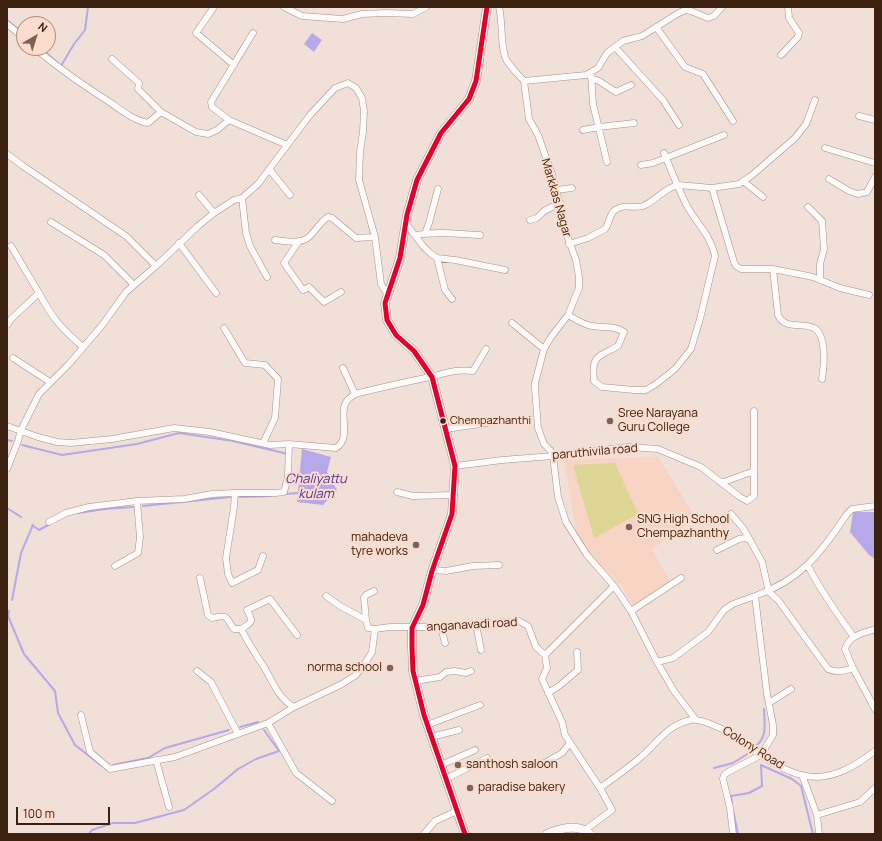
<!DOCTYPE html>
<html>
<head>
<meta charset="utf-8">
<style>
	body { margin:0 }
	#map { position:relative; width:882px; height:841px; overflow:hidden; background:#f0e0d8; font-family:Manrope,sans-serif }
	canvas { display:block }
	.frame { position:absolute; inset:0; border:8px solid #3c2010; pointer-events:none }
	.north { position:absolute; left:16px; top:16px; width:40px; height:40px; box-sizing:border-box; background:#fbdccd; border:1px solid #af9181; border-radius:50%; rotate:38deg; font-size:11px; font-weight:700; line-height:16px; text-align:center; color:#3c2010 }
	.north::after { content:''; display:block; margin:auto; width:14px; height:18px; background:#7b6356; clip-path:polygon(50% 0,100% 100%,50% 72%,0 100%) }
	.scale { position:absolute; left:16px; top:807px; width:94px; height:18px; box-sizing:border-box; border:2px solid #3c2010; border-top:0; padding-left:5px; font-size:12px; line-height:14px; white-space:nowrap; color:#3c2010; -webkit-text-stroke:3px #fbdccd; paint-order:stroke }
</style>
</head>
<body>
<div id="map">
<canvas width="882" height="841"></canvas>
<div class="frame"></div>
<div class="north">N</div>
<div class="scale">100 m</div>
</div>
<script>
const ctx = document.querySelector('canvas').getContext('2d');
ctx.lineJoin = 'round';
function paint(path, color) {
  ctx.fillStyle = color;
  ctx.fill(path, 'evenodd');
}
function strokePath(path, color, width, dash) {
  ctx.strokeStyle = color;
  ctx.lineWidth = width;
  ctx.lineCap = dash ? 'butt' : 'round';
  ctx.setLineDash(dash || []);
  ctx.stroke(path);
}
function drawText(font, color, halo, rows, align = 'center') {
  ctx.font = font + ' Manrope,sans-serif';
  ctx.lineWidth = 4;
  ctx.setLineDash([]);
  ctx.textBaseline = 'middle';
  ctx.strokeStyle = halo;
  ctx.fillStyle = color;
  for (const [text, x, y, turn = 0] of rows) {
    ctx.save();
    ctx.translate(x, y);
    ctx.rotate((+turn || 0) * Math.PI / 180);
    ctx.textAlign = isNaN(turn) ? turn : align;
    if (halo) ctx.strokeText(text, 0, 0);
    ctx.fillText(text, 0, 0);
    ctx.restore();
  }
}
const built = new Path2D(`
	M658 457 696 518 652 549 670 582 635 608 623 588 609 572 593 559 577 536 564 460Z`);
const green = new Path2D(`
	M615 463 638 514 594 538 573 465Z`);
const water = new Path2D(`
	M312 33 322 40 314 52 304 44Z
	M302 449 331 457 327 472 337 490 323 505 297 502Z
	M853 512H875V559L869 555 850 532Z`);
const stream = new Path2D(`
	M7 20 24 34
	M41 48 61 66 74 44 85 30 88 7
	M7 440 12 441
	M22 445 62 455 137 444 179 433 233 441 288 454
	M285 494 299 493
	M240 497 271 496
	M143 506 230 497
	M7 508 21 517
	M78 513 105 509 133 507
	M32 525 39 530 50 524
	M12 600 21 553 33 525
	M9 611 8 616 24 654 55 691 58 713 75 745 102 766
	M240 727 258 722
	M757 745C768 735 764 722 764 709
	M113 765 148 758 165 748 229 730
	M714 768 733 763 749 753
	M732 803 731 796 749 793 762 786 761 765 792 779 801 786 813 834
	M733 810 738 834
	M89 834 92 830 113 823H135L184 810 214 789 238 769 256 759 279 751 264 730`);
const street = new Path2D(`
	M214 7 196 33 234 65
	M284 7 302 16 343 19 362 14 386 13 413 14 426 7
	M499 7C503 22 500 50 507 61 512 68 518 75 524 81
	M7 24 24 38
	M656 27 685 67 703 74 733 121
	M615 47 663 100 679 125
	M35 48C58 68 83 85 108 101 121 110 133 120 148 123L161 112
	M781 55 798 37 799 33 789 18 788 7
	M112 59 139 83 138 89 161 112 196 132 208 134 217 130 229 120 287 145
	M591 73 593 104 607 162
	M591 78 599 81 616 92 631 85
	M524 81 529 119 538 135 552 174 560 205 565 230 576 260 579 277V288L568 315 551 337 544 349 535 383V388L538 428 544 444 551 451 553 456 558 497 566 522 587 555 614 586 631 611 657 662 673 658 708 632 724 610 733 604 755 596
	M524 81 586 75 598 68 607 53 623 41 642 36 677 14 685 10 691 11 708 18 714 16 722 7
	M859 116 875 120
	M229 120 212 107 211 102 253 33
	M583 130 599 127 634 123
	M825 148 875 163
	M7 154 23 166 126 236 156 266
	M641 165 653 163 724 135
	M269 169 290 195
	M829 179 849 191 858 194 867 192 875 177
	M743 181 763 197
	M712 188 734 262 736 266 741 269H773L813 277 840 288 869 295
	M556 190 572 188
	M199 195 214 213
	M242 198 246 233 250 246 267 277
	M808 207 822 221 824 249 820 264V280
	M530 220 537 218 544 211 560 203
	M51 222 104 255 134 285
	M407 225 423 246 430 253 437 258 455 260 505 270
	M425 234 429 223 438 189
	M416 235C437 231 459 234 480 235
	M275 240C286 241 301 245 310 236 316 230 320 222 328 217L332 218 356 238 375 237
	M299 241 284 263 303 290 309 287 324 302 341 292
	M179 243 216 293
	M569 244 588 238 605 229C610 223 609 214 615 210 626 203 633 209 643 206 656 201 664 188 678 185L712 188 739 184 751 176 795 138 806 124 815 100
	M11 246 39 293
	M437 258 445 290 452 299
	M773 269 778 315C785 330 801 322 814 328 827 335 824 366 822 379
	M568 315C575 319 584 325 592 326 603 328 613 325 624 332L618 346C598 357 591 355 594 381L602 387 634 390H646L656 384 675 369 691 349 700 319 715 256C711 235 695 222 686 204 678 188 671 170 664 153
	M512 323 544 349
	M7 325 11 319 39 293C52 318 62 329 83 347
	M224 328 245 363 265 365 278 379 275 418 263 443
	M13 358 50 382
	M343 368 355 394
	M7 426 38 437 57 442 71 443 112 439 174 428 210 432 270 445 289 444 336 448C354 437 334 408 351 397 353 395 356 394 359 393 383 387 406 382 430 377 447 373 454 369 473 371L486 349
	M446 429 487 423
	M455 466 502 460 553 456 628 447 658 449 701 467 740 497 747 501 754 496V411
	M7 469 18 441 21 430 39 394 69 364 103 324 126 292 156 266 198 226 214 213 234 200 242 198 258 184 310 115 335 88 348 83 356 88 362 98 364 111 363 132 360 152 359 180 375 237 381 284 387 294
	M721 483 754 471
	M397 492 413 496 454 495
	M235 493H275L284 492 288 477 289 444
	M731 514 743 528 750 540
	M49 522 66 513 89 507 137 501 184 499 212 494 235 493 234 507 226 558 228 574 232 583 258 570 263 556
	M717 550 739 539 745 538 750 540 762 562 769 592 778 600 828 669C837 673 843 671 853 668L845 649C849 635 862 634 875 629
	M115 566 138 553 140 537 137 501
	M808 566C821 591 837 614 854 637
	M433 570 446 571 473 566 499 565
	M200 578 208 615 212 618C229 614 225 617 234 629H241
	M326 596 340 606 366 620 368 628 375 629
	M631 611 681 578
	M366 620 364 598 366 595 374 591
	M476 624 481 650
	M441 627 445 643
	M297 635 270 599 247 610C254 623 252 622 241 629 248 642 256 655 264 667 273 682 278 698 294 707L342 684 356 675 364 665 372 652 375 629 390 627H441L519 621 528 626 536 647 545 655 547 668 542 679 562 722 565 735 600 788 612 810 585 830
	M545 655 614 586
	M657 662 674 691 696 720
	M853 668 875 709
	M197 671 211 682 238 734
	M415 681 440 677 446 672 455 671 466 673 471 671
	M548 693 559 686 578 670 577 652
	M769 703 791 689
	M81 715 90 752 110 769 175 757 268 723 294 707
	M268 723 296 773 332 801
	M427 725 480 705
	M431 737 459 730
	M156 760 169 807
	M441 765 475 750
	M541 765 562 753 570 743
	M802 775 817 815 819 834
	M446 779 487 758
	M600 788C614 778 628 768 641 757 658 742 667 725 691 720 698 719 708 723 715 726 730 731 742 741 755 751 803 785 829 786 875 751
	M817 815 860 802 875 788
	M424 834 435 821 457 811
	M733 834 730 808 723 779 724 775 728 772 761 755 773 735V725L767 694 755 596C801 580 821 553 847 514L852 509 875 506`);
const secondary = new Path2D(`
	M465 834 424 715 413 671 412 647V628L423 605 432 571 452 514 455 466 432 377 414 351 396 335 387 320 385 303 400 258 407 215 417 180 441 133 469 99 476 81 487 7
	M547 834C561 828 578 823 590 834`);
const bus1 = new Path2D(`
	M465 834 424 715 413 671 412 647V628L423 605 432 571 452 514 455 466 432 377 414 351 396 335 387 320 385 303 400 258 407 215 417 180 441 133 469 99 476 81 487 7`);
const markers = [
	[443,421,3.5,"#3c2010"],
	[610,421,4,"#7b6356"],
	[629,527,4,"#7b6356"],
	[416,545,4,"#7b6356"],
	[390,668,4,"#7b6356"],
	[458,765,4,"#7b6356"],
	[470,788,4,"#7b6356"]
];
const busNames = [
	["Chempazhanthi",450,421]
];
const streetNames = [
	["Markkas Nagar",556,198,74],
	["paruthivila road",595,452,-5],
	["anganavadi road",472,625,-3],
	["Colony Road",753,748,32]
];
const poiNames = [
	["Sree Narayana",618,414],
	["Guru College",618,428],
	["SNG High School",637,520],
	["Chempazhanthy",637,534],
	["mahadeva",408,538,"right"],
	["tyre works",408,552,"right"],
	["norma school",382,668,"right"],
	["santhosh saloon",466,765],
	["paradise bakery",478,788]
];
const waterNames = [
	["Chaliyattu",316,479],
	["kulam",316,494]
];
paint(built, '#f7d4c3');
paint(green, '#ddd695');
paint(water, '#b7a9e9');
strokePath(stream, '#b7a9e9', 2);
strokePath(street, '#a59287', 7);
strokePath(secondary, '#a59287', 9);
strokePath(street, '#fdfaf9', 6);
strokePath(secondary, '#fdfaf9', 8);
strokePath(bus1, '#e4002b', 5);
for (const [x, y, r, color] of markers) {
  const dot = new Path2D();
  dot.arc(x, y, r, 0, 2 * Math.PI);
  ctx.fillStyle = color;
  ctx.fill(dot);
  strokePath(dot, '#fbdccd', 1.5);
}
drawText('11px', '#3c2010', '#fbdccd', busNames, 'left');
drawText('12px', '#3c2010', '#fbdccd', streetNames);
drawText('12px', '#3c2010', '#fbdccd', poiNames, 'left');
drawText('italic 13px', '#4f349f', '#fbdccd', waterNames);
</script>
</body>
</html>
